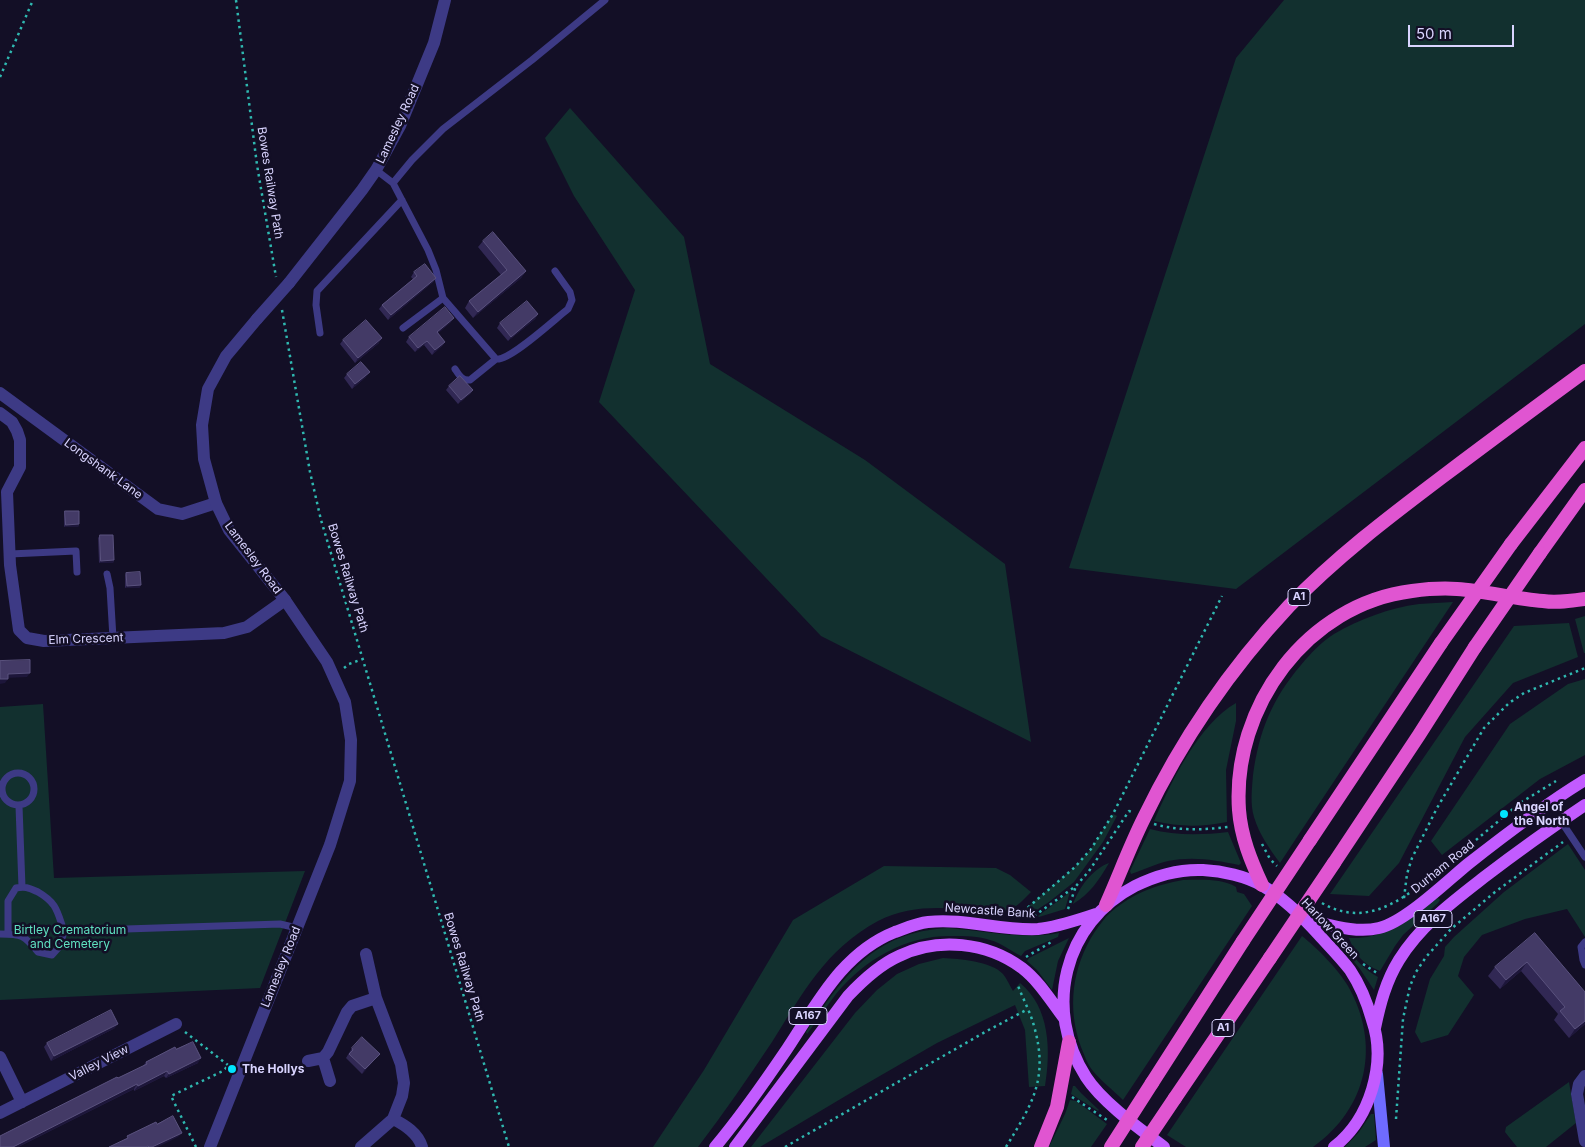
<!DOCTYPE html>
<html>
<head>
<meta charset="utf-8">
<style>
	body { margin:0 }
	#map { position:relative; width:1585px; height:1147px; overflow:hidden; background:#130f26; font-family:Inter,sans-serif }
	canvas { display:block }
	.scale { position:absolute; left:1408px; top:25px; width:106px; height:22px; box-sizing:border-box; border:2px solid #d9d4ff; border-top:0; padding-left:6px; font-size:15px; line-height:18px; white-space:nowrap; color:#d9d4ff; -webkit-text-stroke:4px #130f26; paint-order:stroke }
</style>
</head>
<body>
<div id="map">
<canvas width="1585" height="1147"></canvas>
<div class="scale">50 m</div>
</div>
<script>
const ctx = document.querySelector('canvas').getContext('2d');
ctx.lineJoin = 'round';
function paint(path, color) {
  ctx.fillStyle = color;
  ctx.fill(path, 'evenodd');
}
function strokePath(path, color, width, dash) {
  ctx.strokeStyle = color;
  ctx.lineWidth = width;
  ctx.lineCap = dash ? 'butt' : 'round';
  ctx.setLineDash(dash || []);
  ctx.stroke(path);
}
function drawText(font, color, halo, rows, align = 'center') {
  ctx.font = font + ' Inter,sans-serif';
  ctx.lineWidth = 5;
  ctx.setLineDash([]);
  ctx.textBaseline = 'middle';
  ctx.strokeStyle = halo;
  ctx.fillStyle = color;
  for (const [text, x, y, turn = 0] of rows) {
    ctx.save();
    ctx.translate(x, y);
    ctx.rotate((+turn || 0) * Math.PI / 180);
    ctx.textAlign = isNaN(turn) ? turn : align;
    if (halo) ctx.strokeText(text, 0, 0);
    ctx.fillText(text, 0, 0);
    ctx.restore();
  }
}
const green = new Path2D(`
	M1284 0H1585V324L1236 589 1069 568 1236 58Z
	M570 108 684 237 710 364 865 460 1005 564 1031 742 821 636 599 402 635 290 574 196 545 138Z
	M1453 602 1301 831 1280 863C1269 848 1259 834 1254 817 1250 804 1252 788 1253 775 1259 731 1272 699 1301 665 1310 654 1321 642 1334 634 1360 619 1389 608 1419 604 1430 603 1442 603 1453 602Z
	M1585 616V653H1584L1575 619Z
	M1569 623 1578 657 1513 683 1465 737 1399 863 1369 896 1330 894 1514 626Z
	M1585 679V755L1540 779 1442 855 1431 841 1510 724 1568 684Z
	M1236 703V721L1226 770 1227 822C1202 827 1179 827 1154 821 1171 782 1199 724 1236 703Z
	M43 704 54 878 305 871 260 988 0 1000V707Z
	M1113 814 1117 816 1103 842 1074 882 1049 902 1032 913 1022 914 1024 910 1075 867 1091 849Z
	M1150 829C1176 836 1202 835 1228 832L1241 863 1239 865C1216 860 1192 856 1168 861 1155 864 1143 870 1131 874L1130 871Z
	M1568 844 1585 870V937L1567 909 1525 919 1482 935 1464 957 1458 976 1474 995 1448 1035 1421 1043 1415 1032 1430 979 1444 956 1445 947 1454 937 1504 892Z
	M1109 863C1099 880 1090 894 1073 904 1079 888 1092 869 1109 863Z
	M884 866 996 868 1010 875 1031 892C1023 900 1016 909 1004 911 995 913 983 910 974 910 940 907 909 905 878 921 825 950 803 993 772 1042 748 1078 724 1113 698 1147H653L704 1070 793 920Z
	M1183 880C1201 880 1221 878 1236 887L1237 892 1244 894 1252 906 1123 1100C1113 1090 1101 1081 1093 1071 1087 1064 1084 1054 1081 1047 1067 1008 1072 968 1094 933 1099 926 1104 918 1111 912 1133 893 1156 885 1183 880Z
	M1070 892 1065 909 1039 917 1038 916Z
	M1438 898 1440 900 1438 903 1403 935 1395 946 1380 971C1364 965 1355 955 1349 938 1380 939 1394 927 1418 911 1424 906 1431 901 1438 898Z
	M948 928C985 931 1022 940 1059 933L1058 937 1025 951 1021 956C1011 951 1001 943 990 940 979 936 965 936 952 936 907 935 865 959 836 994 826 1007 817 1021 807 1034L806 1032C845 975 873 932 948 928Z
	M1302 936C1317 948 1338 969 1348 986 1381 1044 1368 1108 1313 1147H1186L1167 1135Z
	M1069 938 1058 961 1052 990 1037 970 1027 961 1029 958Z
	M1337 938H1344C1351 956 1362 968 1378 977L1374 990 1360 969 1335 939Z
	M943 958C959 959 991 961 1003 974 1007 979 1010 986 1013 991L1020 983C1050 1007 1051 1051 1045 1086L1029 1087 1025 1030 1015 1005 937 1043 859 1088 760 1147H751L855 1013 877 990 897 974 919 964Z
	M1569 1082 1576 1123 1546 1147H1517L1505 1132 1506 1127Z
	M1073 1086H1075L1081 1093 1099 1110 1098 1111 1071 1094Z
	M1070 1100 1076 1101 1107 1124 1091 1147H1049L1065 1114Z
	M1371 1114H1374L1376 1140 1365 1147H1345L1359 1132Z`);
const path = new Path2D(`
	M236 0 257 165 276 277
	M0 77 33 0
	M282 310 310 472 321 520 509 1147
	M344 668 349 664 363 659
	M1154 824C1179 831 1202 830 1228 827
	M1476 840 1520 803 1556 781
	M1262 844 1270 859 1277 866
	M1404 898 1407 874 1412 858 1437 808 1484 728 1509 703 1524 693 1585 668
	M1322 903C1360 925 1392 907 1423 883
	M1068 909 1076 886
	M1018 916 1075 867 1091 849 1113 814 1222 596
	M1034 916 1076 886 1089 871 1129 811 1132 812
	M1026 957 1053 941
	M1363 964 1377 973
	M185 1032 228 1065
	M1072 1097 1107 1120
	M1396 1119 1403 1019 1410 986 1416 972 1426 957 1451 929 1495 892 1563 842
	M196 1147 171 1096 223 1071 228 1066
	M785 1147 985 1032 1028 1009
	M1006 1147C1032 1104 1049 1079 1034 1026 1030 1011 1022 997 1017 983`);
const service = new Path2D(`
	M376 170 393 183 428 250 436 270 443 298 496 359C509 362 556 318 568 309L572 300 570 292 555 271
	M393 183 412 160 443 129 532 60 605 0
	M403 328 443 298
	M320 333 316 305 317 291 402 200
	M455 369C459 375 462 381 470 380L496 359
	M10 554 76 551 77 572
	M107 574 110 588 113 638
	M2 789a16 16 0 1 1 32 0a16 16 0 1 1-32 0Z
	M19 806 22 887
	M1561 821 1585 857
	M0 934C22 934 24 935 38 952L52 955 60 946 64 931 280 924 297 928
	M8 934V901L16 888C26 886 29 888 38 892 57 903 57 911 64 931
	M1585 942 1581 947 1583 960 1585 965`);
const minor = new Path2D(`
	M0 393 158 509 182 514 216 503
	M0 413 12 422 17 431 20 440V467L7 492 10 565 19 630 27 638 44 641 224 633 247 627 285 600
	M0 1057 22 1102
	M323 1058 330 1081
	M308 1061 323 1058 328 1052 347 1012 352 1006 376 998
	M1585 1076 1579 1084 1577 1094 1585 1141
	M0 1113 176 1024
	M393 1119C405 1125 418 1133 422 1147
	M361 1147 393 1119 402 1096 404 1083 401 1064 376 998 366 954`);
const tertiary = new Path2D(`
	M289 283 362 190 376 170 400 126 434 43 445 0
	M210 1147 330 845 350 781 351 740 345 702 327 662 285 600 229 530 216 503 204 459 202 425 208 389 226 356 257 319`);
const secondary = new Path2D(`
	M1377 1074 1384 1147`);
const primary = new Path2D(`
	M1304 919C1328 924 1355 934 1379 928 1405 922 1446 882 1468 864 1506 834 1544 805 1585 780
	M1375 1028C1380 1004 1386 981 1399 960 1420 926 1452 902 1483 878 1517 852 1549 829 1585 805
	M715 1147C741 1116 764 1083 787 1049 817 1004 842 953 895 932 906 928 917 923 928 922 965 918 1001 931 1038 929 1058 927 1077 920 1096 914
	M735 1147 848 996C863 980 879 965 899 956 938 937 987 942 1022 968 1039 981 1051 1001 1064 1018
	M1164 1147C1140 1129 1102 1102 1086 1077 1043 1010 1063 923 1135 886 1157 875 1179 869 1203 870 1222 871 1246 876 1263 886 1285 899 1302 916 1319 935 1329 946 1341 958 1350 970 1360 985 1367 1002 1372 1020 1387 1063 1370 1119 1334 1147`);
const trunk = new Path2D(`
	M1511 544 1585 448
	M1540 553 1585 490
	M1310 840 1441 643
	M1334 863 1419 735 1475 647
	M1262 885C1251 861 1241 837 1239 810 1232 707 1307 604 1412 591 1427 589 1442 588 1457 589 1486 591 1515 599 1543 601 1557 603 1571 601 1585 599
	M1106 905C1119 876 1130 846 1144 818 1181 741 1231 668 1289 606 1335 558 1389 517 1442 477 1490 441 1537 406 1585 371
	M1152 1083 1243 941
	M1175 1098 1270 958
	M1041 1147 1057 1107 1069 1042`);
const tertiaryBridge = new Path2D(`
	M257 319 289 283`);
const trunkBridge = new Path2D(`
	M1441 643 1511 544
	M1475 647 1540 553
	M1243 941 1310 840
	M1270 958 1334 863
	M1111 1147 1152 1083
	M1142 1147 1175 1098`);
const wall = new Path2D(`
	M483 241 526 271 521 278 473 318 465 308 469 301 501 275 478 247Z
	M414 272 436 278 433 282 388 320 379 309 382 305 413 279 411 277Z
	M538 314 535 319 508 341 497 328 500 323Z
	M451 322 438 333 445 342 442 346 432 355 424 345 415 352 406 342 409 337Z
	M343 340 379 343 355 363 340 344Z
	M347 374 366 377 352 389 344 378Z
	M449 386 473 390 470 394 458 404 446 390Z
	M65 511 79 524 78 527H64V514Z
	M100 535 114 560 113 563H99L98 538Z
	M126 573 141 585 139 588H125V575Z
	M1535 933 1585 1024 1569 1038 1554 1020 1558 1014 1521 971 1500 989 1488 976 1495 967Z
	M115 1028 51 1061 44 1047 47 1043Z
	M352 1048 376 1058 362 1074 346 1058Z
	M176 1049 198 1063 166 1078 164 1076 134 1091V1089L18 1147H0L118 1078 143 1066 146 1062Z`);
const shadedWall = new Path2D(`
	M526 271 521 278 473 318 478 312Z
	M436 278 433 282 388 320 391 315Z
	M538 314 535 319 508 341 511 337Z
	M454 318 451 322 434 337 437 332Z
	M382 338 379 343 355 363 358 358Z
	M427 341 424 345 415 352 418 348Z
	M445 342 442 346 432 355 435 350Z
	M370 372 366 377 352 389 355 384Z
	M473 390 470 394 458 404 461 400Z
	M79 524 78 527H64L66 525Z
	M114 560 113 563H99L101 561Z
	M141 585 139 588H125L127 586Z
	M30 673 27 677 5 678 8 674Z
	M0 679H8L5 683 0 684Z
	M1527 962 1521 971 1500 989 1506 980Z
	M1585 1021V1024L1569 1038 1575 1029Z
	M118 1024 115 1028 51 1061 54 1056Z
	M380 1054 376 1058 362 1074 365 1069Z
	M201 1058 198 1063 166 1078 169 1074Z
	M167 1071 164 1076 134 1091 138 1086Z
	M137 1084 134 1089 18 1147H13Z
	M182 1133 178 1137 158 1147H152Z`);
const building = new Path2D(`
	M493 232 526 271 478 312 469 301 507 270 483 241Z
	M425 264 436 278 391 315 382 305 417 276 414 272Z
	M527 301 538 314 511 337 500 323Z
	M445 307 454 318 437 332 445 342 435 350 427 341 418 348 409 337Z
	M366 320 382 338 358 358 343 340Z
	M361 362 370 372 355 384 347 374Z
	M460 376 473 390 461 400 449 386Z
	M65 511H79V524L66 525Z
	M100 535H113L114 560 101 561Z
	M140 572 141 585 127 586 126 573Z
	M30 660V673L8 674V679H0V661Z
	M1535 933 1585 992V1021L1575 1029 1560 1011 1565 1007 1527 962 1506 980 1495 967Z
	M111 1010 118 1024 54 1056 47 1043Z
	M362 1037 380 1054 365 1069 349 1054 353 1050 352 1048Z
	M193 1042 201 1058 169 1074 167 1071 138 1086 137 1084 13 1147H0V1136L117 1077 118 1078 147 1064 146 1062 175 1047 176 1049Z
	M173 1116 182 1133 152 1147H149L148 1146 146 1147H109L128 1138 127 1136 156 1122 157 1124Z`);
const markers = [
	[1504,814,5,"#00e5ff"],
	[232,1069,5,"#00e5ff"]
];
const shields = [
	[1299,597,22],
	[1433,919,38],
	[808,1016,38],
	[1223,1028,22]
];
const shieldNames = [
	["A1",1299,597],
	["A167",1433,919],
	["A167",808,1016],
	["A1",1223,1028]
];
const streetNames = [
	["Lamesley Road",398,124,-65],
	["Bowes Railway Path",270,183,81],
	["Longshank Lane",103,469,36],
	["Lamesley Road",253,558,53],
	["Bowes Railway Path",348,578,73],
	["Elm Crescent",86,639,-2],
	["Durham Road",1443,867,-39],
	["Newcastle Bank",990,911,4],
	["Harlow Green",1330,929,47],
	["Lamesley Road",281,967,-68],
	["Bowes Railway Path",464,967,73],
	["Valley View",99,1063,-27]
];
const poiNames = [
	["Angel of",1514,807],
	["the North",1514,821],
	["The Hollys",242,1069]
];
const parkNames = [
	["Birtley Crematorium",70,930],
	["and Cemetery",70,944]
];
paint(green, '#12302f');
strokePath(path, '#2fb8b0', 2.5, [2.5, 4]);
strokePath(service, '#3d3a85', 7);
strokePath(minor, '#3d3a85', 12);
strokePath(tertiary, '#3d3a85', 12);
strokePath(secondary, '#6f6bff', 12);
strokePath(primary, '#c25bff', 12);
strokePath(trunk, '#e055d1', 14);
strokePath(tertiaryBridge, '#3d3a85', 12);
strokePath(trunkBridge, '#e055d1', 14);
paint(wall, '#312854');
paint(shadedWall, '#1d163a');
paint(building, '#433a66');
strokePath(building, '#5a527e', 1);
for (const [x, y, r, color] of markers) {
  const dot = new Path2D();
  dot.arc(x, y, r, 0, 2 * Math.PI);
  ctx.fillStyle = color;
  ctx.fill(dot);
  strokePath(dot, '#130f26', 2);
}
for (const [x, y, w] of shields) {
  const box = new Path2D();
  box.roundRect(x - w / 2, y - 8.5, w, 17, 4);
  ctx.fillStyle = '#130f26';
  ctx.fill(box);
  strokePath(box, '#d9d4ff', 1);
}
drawText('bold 11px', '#d9d4ff', null, shieldNames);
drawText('12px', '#d9d4ff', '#130f26', streetNames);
drawText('bold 12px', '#d9d4ff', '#130f26', poiNames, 'left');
drawText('12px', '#5fe0c0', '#130f26', parkNames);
</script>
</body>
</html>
